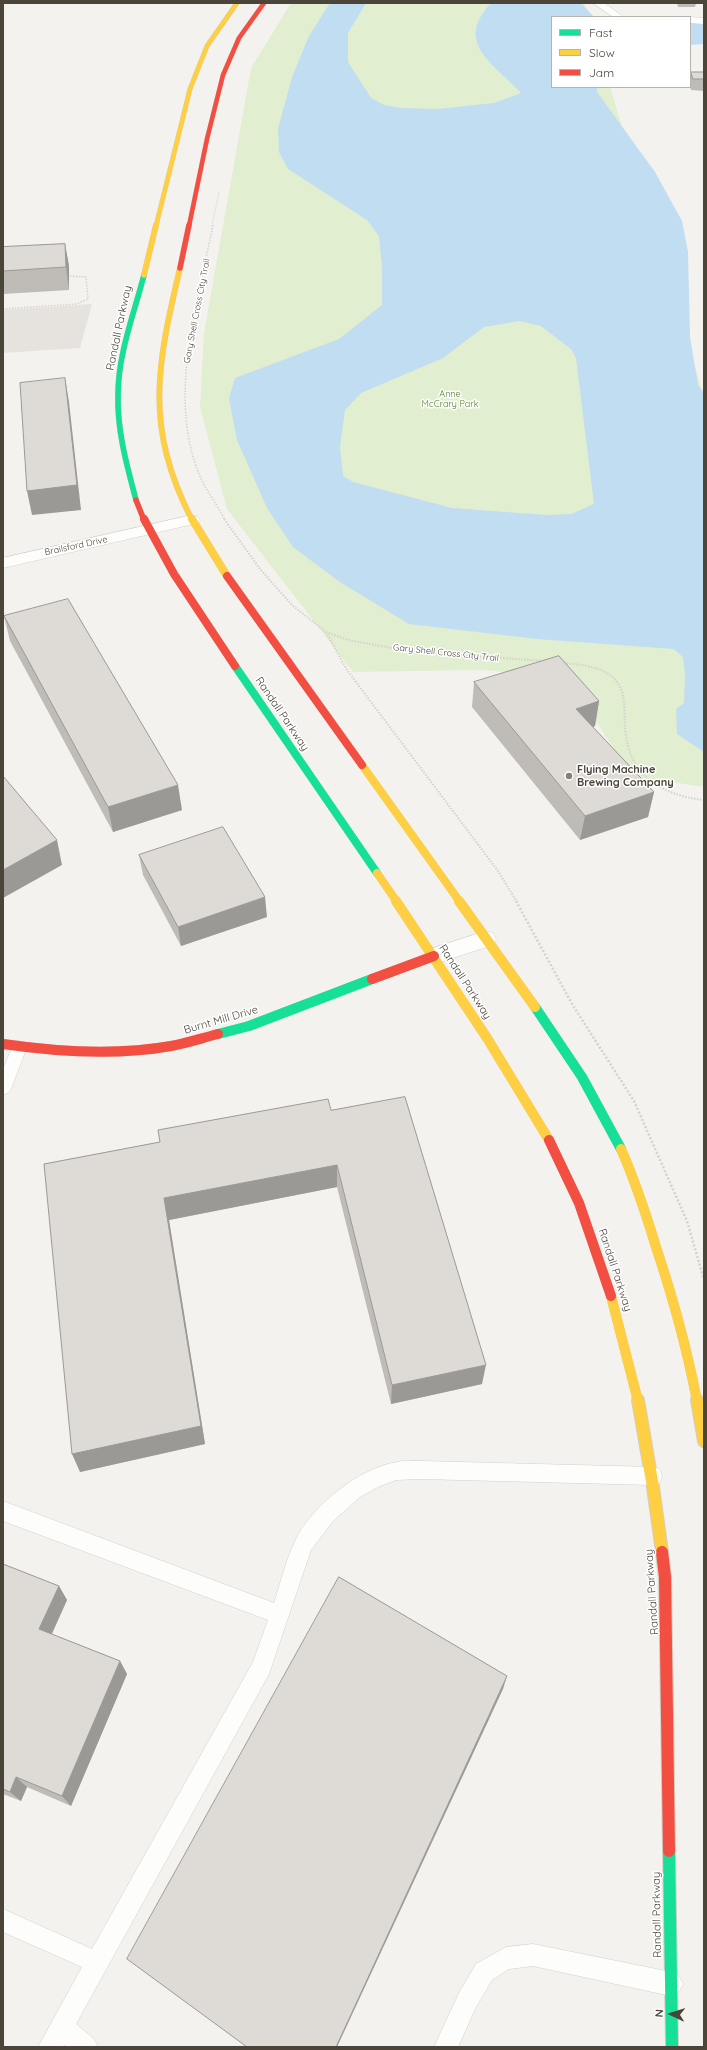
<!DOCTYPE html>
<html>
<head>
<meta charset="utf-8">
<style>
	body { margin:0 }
	#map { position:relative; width:707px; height:2050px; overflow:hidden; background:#f4f2ee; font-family:Quicksand,sans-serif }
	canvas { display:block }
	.frame { position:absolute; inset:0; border:4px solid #4b4439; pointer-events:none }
	.legend { position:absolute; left:551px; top:16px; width:140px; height:72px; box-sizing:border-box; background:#fff; border:1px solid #b7b4b0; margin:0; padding:5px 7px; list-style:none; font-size:12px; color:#4b4439 }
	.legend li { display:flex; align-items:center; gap:8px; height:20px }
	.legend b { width:20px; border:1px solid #b7b4b0 }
	.north { position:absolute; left:651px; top:1994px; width:40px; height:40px; -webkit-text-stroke:3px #fff; paint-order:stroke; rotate:274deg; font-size:11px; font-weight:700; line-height:16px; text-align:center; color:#4b4439 }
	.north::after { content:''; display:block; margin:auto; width:14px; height:18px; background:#4b4439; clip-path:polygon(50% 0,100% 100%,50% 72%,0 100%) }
</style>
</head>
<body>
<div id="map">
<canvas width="707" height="2050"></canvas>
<div class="frame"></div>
<ul class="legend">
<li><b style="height:5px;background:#16e098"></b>Fast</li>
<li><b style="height:5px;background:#ffcf43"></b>Slow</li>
<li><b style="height:5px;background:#f24e42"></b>Jam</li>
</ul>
<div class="north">N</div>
</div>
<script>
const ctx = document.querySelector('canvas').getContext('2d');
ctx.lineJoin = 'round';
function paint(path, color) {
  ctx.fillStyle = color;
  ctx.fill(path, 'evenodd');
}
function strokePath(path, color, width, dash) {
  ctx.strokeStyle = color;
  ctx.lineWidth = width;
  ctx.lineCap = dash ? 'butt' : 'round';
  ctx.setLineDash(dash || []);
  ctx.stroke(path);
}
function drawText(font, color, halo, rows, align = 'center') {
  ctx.font = font + ' Quicksand,sans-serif';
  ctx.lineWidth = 3;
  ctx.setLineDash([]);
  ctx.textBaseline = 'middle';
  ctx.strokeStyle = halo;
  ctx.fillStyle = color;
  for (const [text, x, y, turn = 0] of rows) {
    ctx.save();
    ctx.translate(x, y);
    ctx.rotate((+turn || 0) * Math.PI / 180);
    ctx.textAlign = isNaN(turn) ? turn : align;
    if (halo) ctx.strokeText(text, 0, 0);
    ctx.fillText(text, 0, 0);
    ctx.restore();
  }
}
const green = new Path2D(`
	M291 3H584L588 17H552V87H610L704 396V787L630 776 570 678 483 670 353 672 227 509 200 407 204 333 251 68Z`);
const parking = new Path2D(`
	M92 304 80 348 3 353V310Z`);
const water = new Path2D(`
	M330 3H366L348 33V62L371 98 384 105 401 108 438 109 494 103 521 93C495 64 453 44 491 3H581L594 17H552V87H597V92L655 172 682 221 688 252 690 337 698 385 704 393V752L677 734 676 709 684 703 685 674 683 657 674 649 537 639 409 624 340 582 293 547 267 508 237 440 229 398 235 378 339 339 382 305V268L379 236 367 220 288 169 279 152 278 129 292 77 309 36ZM519 321 541 326 571 349 576 358 594 504 571 514 547 515 452 508 353 482 343 476 340 447 345 410 361 393 443 358 484 327Z
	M690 22 704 24V44L690 45Z`);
const pathFar3 = new Path2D(`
	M212 226 219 192`);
const pathFar2 = new Path2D(`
	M213 225C197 305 165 404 203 483 210 495 218 507 225 520
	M3 309 76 304 88 299 86 277 69 276`);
const pathFar1 = new Path2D(`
	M224 519 260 569 292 605 326 632 348 640 408 651 543 661
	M326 632 347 670 498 871 517 902
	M564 663C583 665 604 666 617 682 626 694 624 710 625 724 626 773 659 795 704 800`);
const path = new Path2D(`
	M516 901 572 1004 634 1101 687 1221 704 1280`);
const lane = new Path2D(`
	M19 1041 24 1043 27 1047 11 1089 8 1093 3 1095V1069L14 1043Z
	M421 1461 653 1467 660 1469 662 1476 660 1483 653 1485 421 1479 396 1480 378 1487 360 1497 333 1521 311 1550 269 1674 76 2024 94 2039 98 2047H67L64 2045 63 2047H38L82 1967 3 1932V1909L92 1949 253 1662 268 1620 3 1521V1501L274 1603C281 1582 286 1559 296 1539 312 1506 359 1468 397 1462 404 1460 413 1461 421 1461Z
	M533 1944 671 1972 679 1976 683 1984 679 1992 671 1996 533 1966 509 1969 492 1980 476 2007 458 2047H434L460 1991 476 1964 506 1947Z`);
const street = new Path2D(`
	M593 3H604L624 17H613Z
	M690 17 704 18V24L690 23Z
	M192 515 198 517 200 520 198 523 3 568V558Z
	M486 931 493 933 496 939 493 945 434 964 427 962 423 956 427 950Z`);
const fastFar3 = new Path2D(`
	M136 500C127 466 117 431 118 395 118 354 134 314 144 275`);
const fastFar2 = new Path2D(`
	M235 666 377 873`);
const fastFar1 = new Path2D(`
	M535 1007 582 1077 621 1149
	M218 1034 249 1026 372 979`);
const fast = new Path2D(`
	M669 1851 672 2047`);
const slowFar4 = new Path2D(`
	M156 226 190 89 207 46 237 3`);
const slowFar3 = new Path2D(`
	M180 268C157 366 144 426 192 520
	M144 275 156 225`);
const slowFar2 = new Path2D(`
	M192 519 227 576
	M362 765 460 902
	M377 873 397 902`);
const slowFar1 = new Path2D(`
	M396 901 487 1038 549 1140
	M459 901 535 1007
	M621 1149C635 1181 646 1214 656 1247 673 1298 687 1349 697 1401
	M611 1296 638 1401`);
const slow = new Path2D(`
	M638 1400 653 1487 662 1552
	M697 1400 704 1441`);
const jamFar4 = new Path2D(`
	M189 226 207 139 223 75 239 38 264 3`);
const jamFar3 = new Path2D(`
	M180 268 189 225
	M136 500 144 520`);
const jamFar2 = new Path2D(`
	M144 519 174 574 235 666
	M227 576 362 765`);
const jamFar1 = new Path2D(`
	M372 979 434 956
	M3 1044C58 1052 115 1056 171 1046 187 1043 202 1038 218 1034
	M549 1140 579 1203 611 1296`);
const jam = new Path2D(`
	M662 1552 665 1577 669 1851`);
const wall = new Path2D(`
	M677 3H696L695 7H678Z
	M691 72H704V91L691 90 690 87V78Z
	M65 244 69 266V290L3 294V247Z
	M4 616 182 810 113 832 10 641Z
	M474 682 599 701 595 726 593 727 654 792 648 817 580 840 472 707Z
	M139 855 267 917 181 946 143 875Z
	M331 1110 482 1384 391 1404 337 1187 169 1220 205 1444 80 1472 44 1164Z
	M3 1564 59 1586 67 1600 52 1634 120 1661 127 1674 71 1806 27 1787 21 1801 3 1794Z`);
const shadedWall = new Path2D(`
	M65 244 69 266V290L66 267Z
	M65 378 69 402 81 510 32 515 27 491Z
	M599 701 595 726 572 734 576 709Z
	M178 785 182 810 113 832 108 807Z
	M654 792 648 817 580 840 585 816Z
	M57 840 62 865 3 898V870Z
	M265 897 267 917 181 946 178 927Z
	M337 1165V1187L169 1220 205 1444 80 1472 72 1454 164 1198Z
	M486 1365 482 1384 391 1404 392 1385Z
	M59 1586 67 1600 48 1642 39 1629Z
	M120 1661 127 1674 71 1806 62 1796Z
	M507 1676 503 1689 337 2047H336Z
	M16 1777 27 1787 21 1801 10 1792Z`);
const building = new Path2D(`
	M691 72H704V79H693Z
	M65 244 66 267 3 271V247Z
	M65 378 77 485 27 491 20 383Z
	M68 599 178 785 108 807 4 616Z
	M559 656 599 701 576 709 654 792 585 816 474 682Z
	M3 776 57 840 3 870Z
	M223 827 265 897 178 927 139 855Z
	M405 1097 486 1365 392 1385 337 1165 164 1198 201 1426 72 1454 44 1164 160 1142 158 1130 328 1099 331 1110Z
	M3 1564 59 1586 39 1629 120 1661 62 1796 16 1777 10 1792 3 1789Z
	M339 1577 507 1676 336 2047H247L127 1959Z`);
const markers = [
	[569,776,4,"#868178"]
];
const farStreetnames = [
	["Gary Shell Cross City Trail",197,311,-79],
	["Brailsford Drive",76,546,-12],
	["Gary Shell Cross City Trail",446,653,6]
];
const farParknames = [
	["Anne",450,394],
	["McCrary Park",450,404]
];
const streetNames = [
	["Randall Parkway",119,328,-78],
	["Randall Parkway",282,714,56],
	["Randall Parkway",465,982,57],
	["Burnt Mill Drive",221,1020,-16],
	["Randall Parkway",615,1270,72],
	["Randall Parkway",652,1592,-94],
	["Randall Parkway",657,1915,-91]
];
const poiNames = [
	["Flying Machine",577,770],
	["Brewing Company",577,783]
];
paint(green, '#e1eecf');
paint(parking, '#e6e3df');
paint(water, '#c0ddf1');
strokePath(lane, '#d2d0cb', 1);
strokePath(street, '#d2d0cb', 1);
strokePath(fastFar3, '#d3cfc5', 6);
strokePath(fastFar2, '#d3cfc5', 8);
strokePath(fastFar1, '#d3cfc5', 10);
strokePath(fast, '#d3cfc5', 14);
strokePath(slowFar4, '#d3cfc5', 5);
strokePath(slowFar3, '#d3cfc5', 6);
strokePath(slowFar2, '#d3cfc5', 8);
strokePath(slowFar1, '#d3cfc5', 10);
strokePath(slow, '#d3cfc5', 14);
strokePath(jamFar4, '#d3cfc5', 5);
strokePath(jamFar3, '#d3cfc5', 6);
strokePath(jamFar2, '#d3cfc5', 8);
strokePath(jamFar1, '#d3cfc5', 10);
strokePath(jam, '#d3cfc5', 14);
strokePath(pathFar3, '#d3d2cc', 1, [1, 1]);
strokePath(pathFar2, '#d3d2cc', 1.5, [1.5, 1.5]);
strokePath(pathFar1, '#d3d2cc', 2, [1.5, 1.5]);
strokePath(path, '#d3d2cc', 2.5, [2, 2]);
paint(lane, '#fdfdfc');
paint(street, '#fdfdfc');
strokePath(fastFar3, '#16e098', 5.5);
strokePath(fastFar2, '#16e098', 8);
strokePath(fastFar1, '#16e098', 10);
strokePath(fast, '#16e098', 12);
strokePath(slowFar4, '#ffcf43', 4.5);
strokePath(slowFar3, '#ffcf43', 5.5);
strokePath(slowFar2, '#ffcf43', 8);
strokePath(slowFar1, '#ffcf43', 10);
strokePath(slow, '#ffcf43', 12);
strokePath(jamFar4, '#f24e42', 4.5);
strokePath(jamFar3, '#f24e42', 5.5);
strokePath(jamFar2, '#f24e42', 8);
strokePath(jamFar1, '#f24e42', 10);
strokePath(jam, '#f24e42', 12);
paint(wall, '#bfbcb8');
paint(shadedWall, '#9b9996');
paint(building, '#dedbd6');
strokePath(building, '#9b9996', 1);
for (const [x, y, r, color] of markers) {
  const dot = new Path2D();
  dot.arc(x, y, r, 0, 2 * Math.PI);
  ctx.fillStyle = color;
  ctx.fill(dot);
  strokePath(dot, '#fff', 1.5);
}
drawText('9px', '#4b4439', '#fff', farStreetnames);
drawText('9px', '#4a7f2a', '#fff', farParknames);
drawText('11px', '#4b4439', '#fff', streetNames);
drawText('bold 11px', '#4b4439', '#fff', poiNames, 'left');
</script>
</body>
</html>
